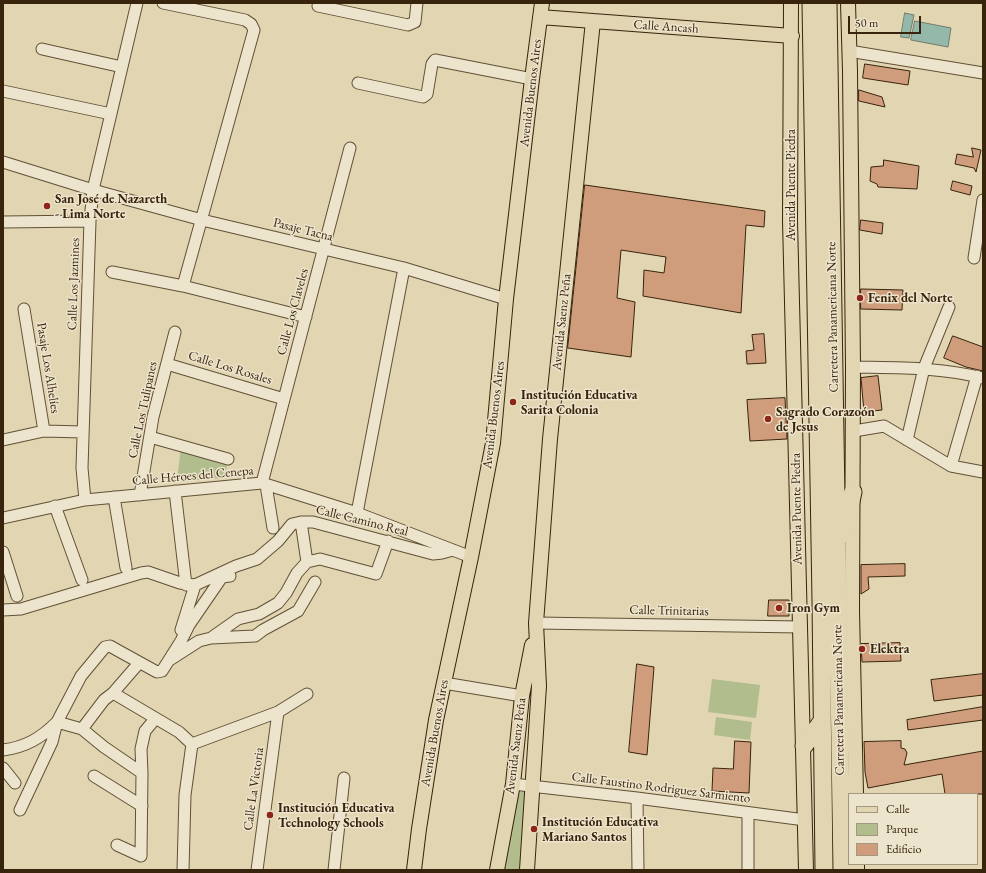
<!DOCTYPE html>
<html>
<head>
<meta charset="utf-8">
<style>
	body { margin:0 }
	#map { position:relative; width:986px; height:873px; overflow:hidden; background:#e1d5b2; font-family:"EB Garamond",serif }
	canvas { display:block }
	.frame { position:absolute; inset:0; border:4px solid #38230c; pointer-events:none }
	.legend { position:absolute; left:848px; top:793px; width:130px; height:72px; box-sizing:border-box; background:#ece4cd; border:1px solid #a49780; margin:0; padding:5px 7px; list-style:none; font-size:12px; color:#38230c }
	.legend li { display:flex; align-items:center; gap:8px; height:20px }
	.legend b { width:20px; border:1px solid #a49780 }
	.scale { position:absolute; left:848px; top:16px; width:73px; height:18px; box-sizing:border-box; border:2px solid #38230c; border-top:0; padding-left:5px; font-size:12px; line-height:14px; white-space:nowrap; color:#38230c; -webkit-text-stroke:3px #ece4cd; paint-order:stroke }
</style>
</head>
<body>
<div id="map">
<canvas width="986" height="873"></canvas>
<div class="frame"></div>
<ul class="legend">
<li><b style="height:5px;background:#e1d5b2"></b>Calle</li>
<li><b style="height:11px;background:#b2bd8d"></b>Parque</li>
<li><b style="height:11px;background:#cf9d7b"></b>Edificio</li>
</ul>
<div class="scale">50 m</div>
</div>
<script>
const ctx = document.querySelector('canvas').getContext('2d');
ctx.lineJoin = 'round';
function paint(path, color) {
  ctx.fillStyle = color;
  ctx.fill(path, 'evenodd');
}
function strokePath(path, color, width, dash) {
  ctx.strokeStyle = color;
  ctx.lineWidth = width;
  ctx.lineCap = dash ? 'butt' : 'round';
  ctx.setLineDash(dash || []);
  ctx.stroke(path);
}
function drawText(font, color, halo, rows, align = 'center') {
  ctx.font = font + ' "EB Garamond",serif';
  ctx.lineWidth = 3;
  ctx.setLineDash([]);
  ctx.textBaseline = 'middle';
  ctx.strokeStyle = halo;
  ctx.fillStyle = color;
  for (const [text, x, y, turn = 0] of rows) {
    ctx.save();
    ctx.translate(x, y);
    ctx.rotate((+turn || 0) * Math.PI / 180);
    ctx.textAlign = isNaN(turn) ? turn : align;
    if (halo) ctx.strokeText(text, 0, 0);
    ctx.fillText(text, 0, 0);
    ctx.restore();
  }
}
const green = new Path2D(`
	M181 446 228 459 225 478 177 481Z
	M712 679 760 685 756 718 708 712Z
	M716 717 752 722 750 740 714 735Z
	M521 791H525L522 870H503L518 794Z`);
const water = new Path2D(`
	M905 13 914 15 909 38 901 37Z
	M915 21 951 28 948 47 911 40Z`);
const building = new Path2D(`
	M865 64 910 71 908 85 863 78Z
	M859 90 882 97 885 107 859 101Z
	M972 148 981 150 976 172 974 168 955 164 957 154 973 157Z
	M884 160 919 166 917 189 878 187 877 184 870 181 871 167 883 166Z
	M953 181 972 186 970 195 951 190Z
	M585 185 765 211 764 227 746 225 741 313 643 296 644 270 664 273 666 257 621 250 617 298 635 302 631 357 568 348Z
	M861 220 883 223 882 234 860 230Z
	M861 289 903 290 902 310 861 309Z
	M764 334 766 363 747 364 746 351 754 350 752 335Z
	M953 336 983 347V371L966 367 944 358Z
	M878 376 882 410 864 412 861 378Z
	M785 398 787 439 750 441 747 400Z
	M905 564V576L868 577 869 589 861 594V565Z
	M769 600H789V616H768Z
	M900 643 901 661 862 662 861 644Z
	M637 664 654 667 647 755 629 752Z
	M983 674V695L934 701 931 680Z
	M983 707V720L908 730 907 720Z
	M735 741 751 742 749 793 712 791 713 768 733 769Z
	M901 741V748L905 749 907 753 904 765 983 751V794H945L942 774 868 788 865 772 864 742Z`);
const minor = new Path2D(`
	M163 3 245 20 251 24 254 30 183 286
	M318 6 408 25 415 22 417 3
	M42 49 122 67
	M849 51 983 73
	M358 83 423 97 427 94 432 64 435 60 532 79
	M3 91 111 114
	M3 162 93 190 202 220 404 268 506 299
	M3 222 90 221
	M974 258 983 200
	M112 272 183 286 306 317
	M24 309 44 431
	M167 364 284 399
	M853 367C897 368 940 367 983 378
	M854 431 884 426 951 466 983 472
	M150 437 228 459
	M3 440 44 431 83 432
	M907 440 924 368 949 307
	M951 466 977 376
	M262 483 350 148
	M266 485 273 528
	M175 491 186 585
	M140 495 153 417 175 332
	M114 497 126 568
	M85 500 82 468 90 221 93 190 137 3
	M55 506 82 580
	M357 513 404 268
	M3 518 85 500 262 483 357 513 471 557
	M301 522 307 562
	M3 552 17 596
	M3 610 21 609 141 573 148 572 180 583 195 585 236 566 257 559 278 541 292 524 301 522H313L433 554 442 553 453 550
	M536 623 801 627
	M181 630 195 585
	M211 638 238 619 259 614 278 603 286 593 297 573 307 562 320 559 376 574 388 541
	M171 659 199 641 211 638 255 636 263 630 298 611 315 582
	M444 683 522 696
	M113 693 179 732 192 744
	M82 729 104 700 113 693 139 663
	M3 750C26 747 41 738 57 722L82 729 104 747 142 773
	M3 768 15 783
	M94 776 142 806
	M513 784 637 798 805 820
	M637 798 638 870
	M20 810 52 742 57 722 81 676 105 647 110 646 117 650 157 672 162 671 181 641 189 625 222 577 230 576
	M748 813V870
	M117 845 141 856 142 773 141 749 145 731 155 719
	M183 870 185 795 192 744 278 712 307 694
	M257 870 278 712
	M334 870 344 778`);
const major = new Path2D(`
	M791 3 790 221 806 870
	M848 3 850 71 853 367 852 611 856 794
	M540 17 792 36
	M857 864V870
	M414 870 419 829 436 720 471 557 493 443 506 299 532 79 542 3
	M497 870 513 784 522 696 532 645
	M527 870 539 686 536 623 550 439 593 21`);
const highway = new Path2D(`
	M811 3 821 601 824 870
	M828 3 842 870
	M844 534 853 492
	M804 746 822 721`);
const markers = [
	[47,206,4,"#8f2418"],
	[860,298,4,"#8f2418"],
	[513,402,4,"#8f2418"],
	[768,419,4,"#8f2418"],
	[779,608,4,"#8f2418"],
	[862,649,4,"#8f2418"],
	[270,815,4,"#8f2418"],
	[534,829,4,"#8f2418"]
];
const streetNames = [
	["Calle Ancash",666,27,4],
	["Avenida Buenos Aires",531,93,-83],
	["Avenida Puente Piedra",791,185,-90],
	["Pasaje Tacna",303,230,14],
	["Calle Los Jazmines",74,284,-88],
	["Calle Los Claveles",293,312,-75],
	["Carretera Panamericana Norte",833,317,-91],
	["Avenida Saenz Peña",562,322,-84],
	["Pasaje Los Alhelíes",48,368,81],
	["Calle Los Rosales",230,368,17],
	["Calle Los Tulipanes",143,410,-78],
	["Avenida Buenos Aires",494,415,-83],
	["Calle Héroes del Cenepa",193,476,-5],
	["Avenida Puente Piedra",797,509,-91],
	["Calle Camino Real",362,521,14],
	["Calle Trinitarias",669,611,1],
	["Carretera Panamericana Norte",839,700,-91],
	["Avenida Buenos Aires",435,733,-80],
	["Avenida Saenz Peña",516,746,-83],
	["Calle Faustino Rodriguez Sarmiento",661,788,7],
	["Calle La Victoria",254,789,-82]
];
const poiNames = [
	["San José de Nazareth",55,199],
	["- Lima Norte",55,214],
	["Fenix del Norte",868,298],
	["Institución Educativa",521,395],
	["Sarita Colonia",521,410],
	["Sagrado Corazoón",776,412],
	["de Jesus",776,427],
	["Iron Gym",787,608],
	["Elektra",870,649],
	["Institución Educativa",278,808],
	["Technology Schools",278,823],
	["Institución Educativa",542,822],
	["Mariano Santos",542,837]
];
paint(green, '#b2bd8d');
paint(water, '#94b9aa');
strokePath(water, '#6f7d6b', 1);
paint(building, '#cf9d7b');
strokePath(building, '#38230c', 1);
strokePath(minor, '#625036', 13);
strokePath(major, '#38230c', 16);
strokePath(highway, '#38230c', 19);
strokePath(minor, '#ece4cd', 11);
strokePath(major, '#e1d5b2', 14);
strokePath(highway, '#e1d5b2', 17);
for (const [x, y, r, color] of markers) {
  const dot = new Path2D();
  dot.arc(x, y, r, 0, 2 * Math.PI);
  ctx.fillStyle = color;
  ctx.fill(dot);
  strokePath(dot, '#ece4cd', 1.5);
}
drawText('13px', '#38230c', '#ece4cd', streetNames);
drawText('bold 13px', '#38230c', '#ece4cd', poiNames, 'left');
</script>
</body>
</html>
